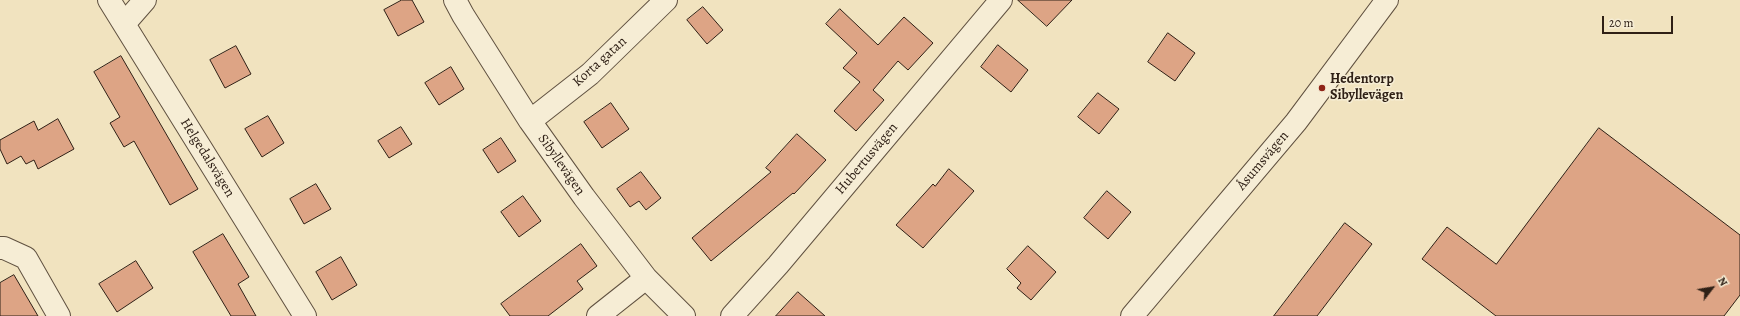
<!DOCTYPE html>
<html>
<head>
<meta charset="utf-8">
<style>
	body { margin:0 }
	#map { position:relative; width:1740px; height:316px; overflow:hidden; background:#f1e3bf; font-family:Alegreya,serif }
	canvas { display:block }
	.north { position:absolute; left:1692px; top:268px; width:40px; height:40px; -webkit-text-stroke:3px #f6edd5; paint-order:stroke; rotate:59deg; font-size:11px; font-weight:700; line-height:16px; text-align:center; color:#2f2016 }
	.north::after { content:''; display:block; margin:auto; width:14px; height:18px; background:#2f2016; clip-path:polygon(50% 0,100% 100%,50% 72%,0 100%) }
	.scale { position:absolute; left:1602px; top:16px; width:71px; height:18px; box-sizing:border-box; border:2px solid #2f2016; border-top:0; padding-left:5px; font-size:12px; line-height:14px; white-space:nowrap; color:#2f2016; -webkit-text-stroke:3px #f6edd5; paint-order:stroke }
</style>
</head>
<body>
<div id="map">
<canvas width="1740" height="316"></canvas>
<div class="north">N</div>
<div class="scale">20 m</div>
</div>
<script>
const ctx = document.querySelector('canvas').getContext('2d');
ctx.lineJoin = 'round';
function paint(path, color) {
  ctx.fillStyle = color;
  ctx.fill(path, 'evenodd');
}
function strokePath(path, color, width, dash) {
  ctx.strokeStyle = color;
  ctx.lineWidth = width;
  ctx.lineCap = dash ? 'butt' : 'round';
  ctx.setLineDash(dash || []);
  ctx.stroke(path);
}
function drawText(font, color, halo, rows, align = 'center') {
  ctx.font = font + ' Alegreya,serif';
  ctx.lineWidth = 3;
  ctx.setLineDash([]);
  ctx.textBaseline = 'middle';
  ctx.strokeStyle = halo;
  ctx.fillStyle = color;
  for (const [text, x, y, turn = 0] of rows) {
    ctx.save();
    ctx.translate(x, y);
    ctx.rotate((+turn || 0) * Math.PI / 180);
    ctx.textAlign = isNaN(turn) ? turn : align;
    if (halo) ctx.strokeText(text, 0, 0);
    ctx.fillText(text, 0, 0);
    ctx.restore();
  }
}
const building = new Path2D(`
	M402 0H412L424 22 398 36 384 10Z
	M1018 0H1072L1047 26Z
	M703 7 723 30 707 44 687 20Z
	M840 9 878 45 904 17 933 43 908 70 898 61 873 90 884 100 856 131 834 111 860 82 843 68 857 53 826 24Z
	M1168 33 1195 53 1175 81 1148 62Z
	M998 45 1028 70 1011 92 981 67Z
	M236 46 251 74 225 88 210 60Z
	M121 56 198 189 170 205 134 141 124 147 110 123 120 117 94 72Z
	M451 67 464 89 439 105 425 83Z
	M1098 93 1119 109 1099 134 1078 117Z
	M611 103 629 129 602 148 584 122Z
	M268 116 284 143 262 157 245 129Z
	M58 119 74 149 38 169 34 160 26 164 21 156 7 164 0 149V140L34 121 38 130Z
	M401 127 412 144 389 158 378 141Z
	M1599 128 1740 235V295L1724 316H1496L1422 259 1447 227 1496 264Z
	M797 134 826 160 794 194 793 193 711 261 692 238 771 172 766 168Z
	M501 138 516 161 498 173 483 150Z
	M949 169 974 191 923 248 896 225 933 184 935 186Z
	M641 172 661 198 646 210 639 201 630 207 617 189Z
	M316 184 331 209 304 224 290 199Z
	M1107 191 1131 212 1108 239 1084 218Z
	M523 196 541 221 519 237 501 212Z
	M1345 223 1372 244 1317 316H1274Z
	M223 234 249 277 238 284 256 316H231L193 252Z
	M581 244 597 266 577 281 583 289 548 316H510L501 304Z
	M1028 246 1056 272 1031 300 1017 288 1021 283 1007 269Z
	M341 257 357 285 332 300 316 272Z
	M136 261 153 288 117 312 99 284Z
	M14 275 38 316H0V283Z
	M798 292 825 316H776Z`);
const minor = new Path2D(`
	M109 0 305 316
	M455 0 463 15 530 121 584 197 646 278 684 316
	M124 24 145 0
	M530 121 590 74 666 0
	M0 248H4L26 258 59 316
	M598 316 646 278
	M732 316 778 265 1001 0`);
const tertiary = new Path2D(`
	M1132 316 1296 122 1387 0`);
const markers = [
	[1322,88,4,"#8f2418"]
];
const streetNames = [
	["Korta gatan",600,62,-42],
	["Helgedalsvägen",207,158,58],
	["Hubertusvägen",867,159,-50],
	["Åsumsvägen",1263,161,-50],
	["Sibyllevägen",561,165,55]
];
const poiNames = [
	["Hedentorp",1330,80],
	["Sibyllevägen",1330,96]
];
paint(building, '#dda485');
strokePath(building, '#2f2016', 1);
strokePath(minor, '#605140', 24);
strokePath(tertiary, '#605140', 24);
strokePath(minor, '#f6edd5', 22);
strokePath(tertiary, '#f6edd5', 22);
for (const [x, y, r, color] of markers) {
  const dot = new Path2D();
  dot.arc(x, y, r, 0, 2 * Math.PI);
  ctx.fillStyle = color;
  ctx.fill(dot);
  strokePath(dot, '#f6edd5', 1.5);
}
drawText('14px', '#2f2016', '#f6edd5', streetNames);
drawText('bold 14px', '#2f2016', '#f6edd5', poiNames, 'left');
</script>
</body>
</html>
